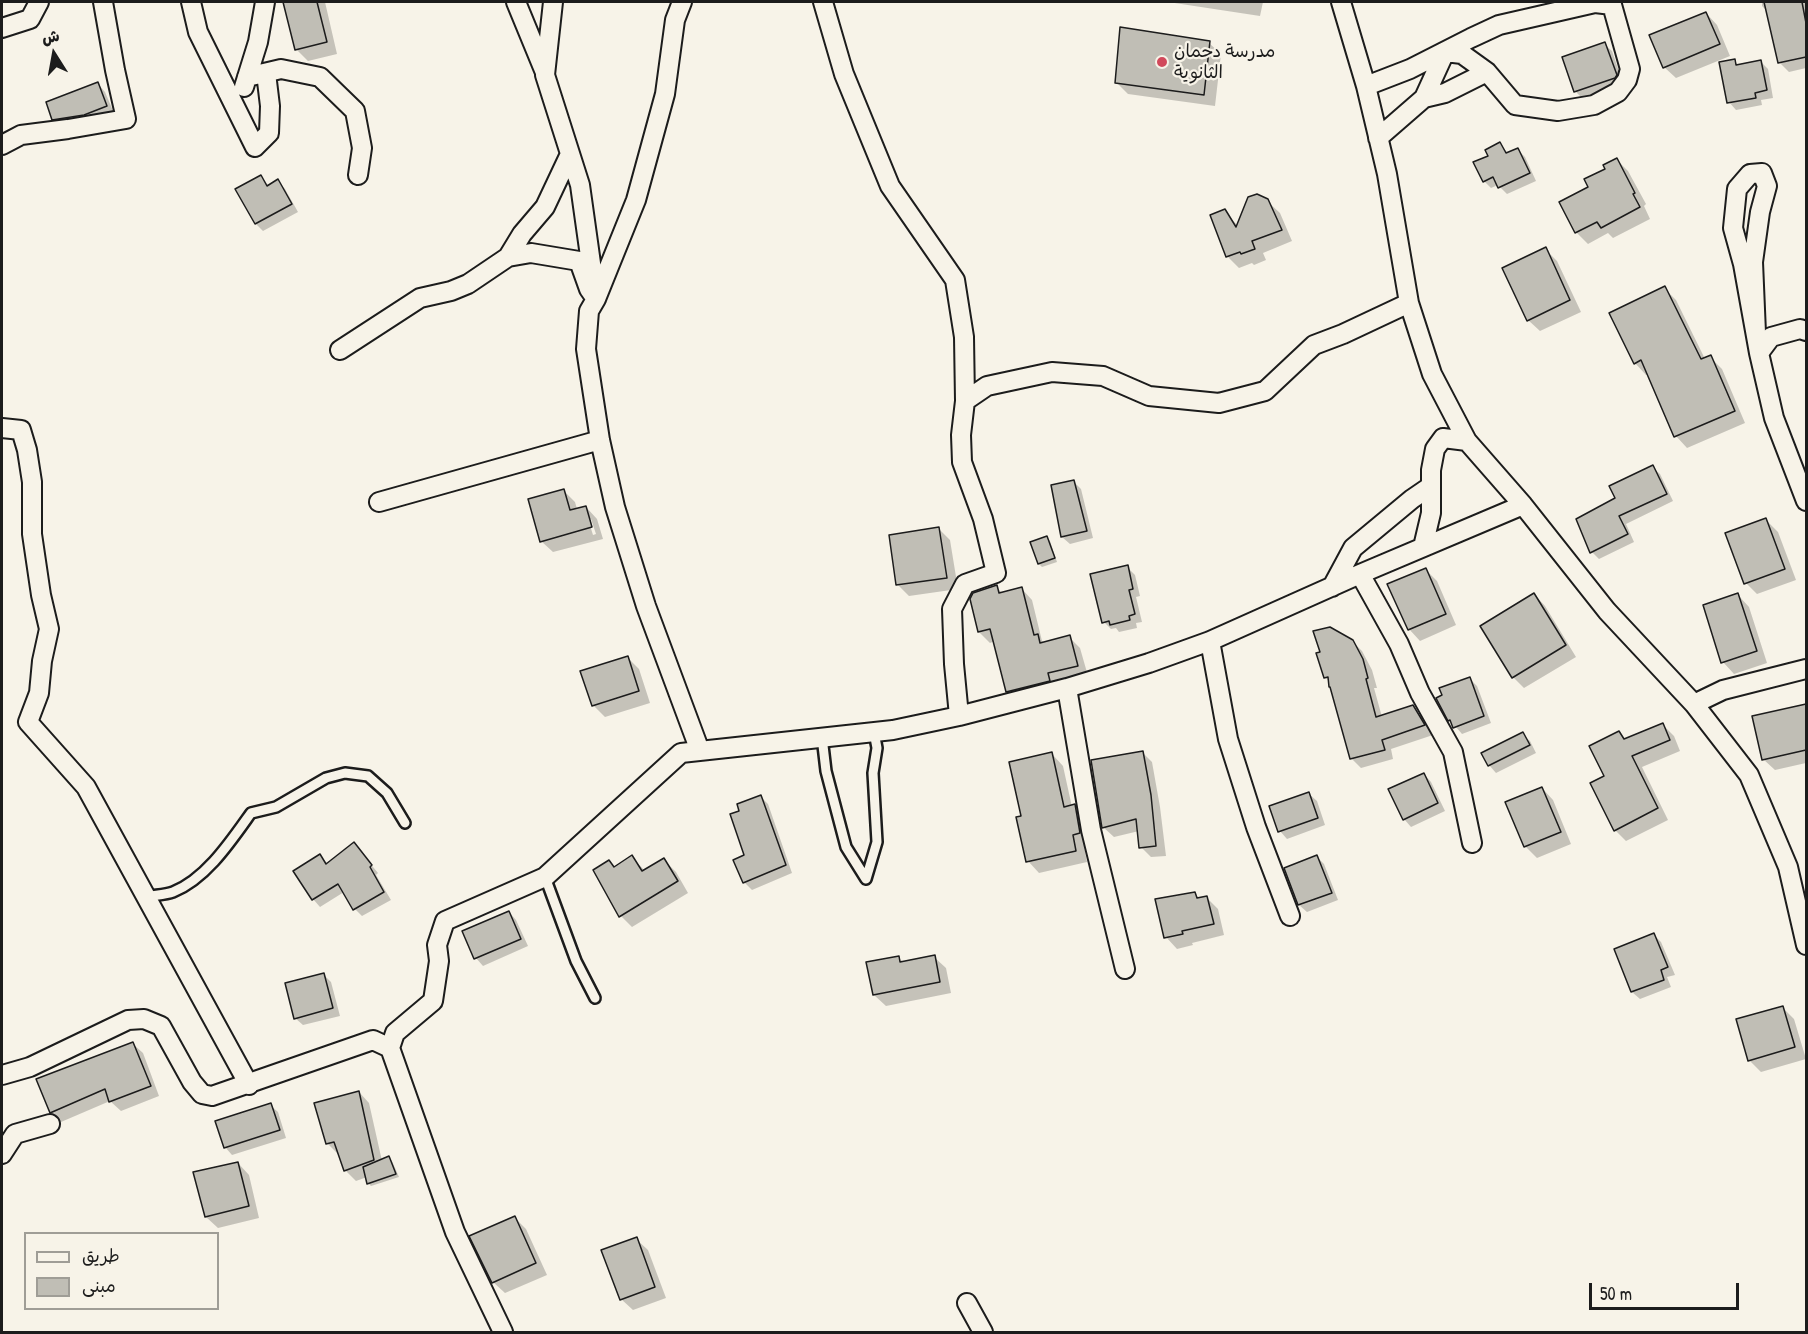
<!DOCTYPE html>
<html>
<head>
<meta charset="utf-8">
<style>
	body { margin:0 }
	#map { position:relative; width:1808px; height:1334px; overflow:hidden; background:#f7f3e8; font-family:"Patrick Hand","Playpen Sans Arabic",sans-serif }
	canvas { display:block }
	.frame { position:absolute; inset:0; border:3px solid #1c1c1c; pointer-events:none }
	.legend { position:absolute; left:24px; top:1232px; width:195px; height:78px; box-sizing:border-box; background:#f7f3e8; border:2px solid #9f9d96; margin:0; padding:8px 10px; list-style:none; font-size:18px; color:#1c1c1c }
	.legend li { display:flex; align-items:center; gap:12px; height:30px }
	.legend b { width:30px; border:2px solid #9f9d96 }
	.north { position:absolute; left:24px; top:24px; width:60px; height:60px; -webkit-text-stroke:4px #f7f3e8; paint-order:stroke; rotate:349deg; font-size:16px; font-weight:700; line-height:24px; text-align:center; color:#1c1c1c }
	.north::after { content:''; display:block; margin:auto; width:21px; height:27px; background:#1c1c1c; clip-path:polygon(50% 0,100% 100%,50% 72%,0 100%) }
	.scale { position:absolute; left:1589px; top:1283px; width:150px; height:27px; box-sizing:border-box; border:3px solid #1c1c1c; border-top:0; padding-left:8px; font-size:18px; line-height:21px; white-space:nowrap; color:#1c1c1c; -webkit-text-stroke:4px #f7f3e8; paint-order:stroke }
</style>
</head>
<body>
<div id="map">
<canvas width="1808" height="1334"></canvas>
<div class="frame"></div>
<ul class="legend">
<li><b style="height:8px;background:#f7f3e8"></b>طريق</li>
<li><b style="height:16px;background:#c0beb5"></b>مبنى</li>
</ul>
<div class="north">ش</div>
<div class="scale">50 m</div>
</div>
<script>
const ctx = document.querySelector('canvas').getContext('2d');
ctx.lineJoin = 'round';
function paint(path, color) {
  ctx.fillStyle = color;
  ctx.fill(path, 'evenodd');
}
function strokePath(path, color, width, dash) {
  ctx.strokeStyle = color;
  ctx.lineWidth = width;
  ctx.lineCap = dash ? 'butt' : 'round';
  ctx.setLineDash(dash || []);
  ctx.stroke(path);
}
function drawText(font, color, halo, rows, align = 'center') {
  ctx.font = font + ' "Patrick Hand","Playpen Sans Arabic",sans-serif';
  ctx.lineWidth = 4.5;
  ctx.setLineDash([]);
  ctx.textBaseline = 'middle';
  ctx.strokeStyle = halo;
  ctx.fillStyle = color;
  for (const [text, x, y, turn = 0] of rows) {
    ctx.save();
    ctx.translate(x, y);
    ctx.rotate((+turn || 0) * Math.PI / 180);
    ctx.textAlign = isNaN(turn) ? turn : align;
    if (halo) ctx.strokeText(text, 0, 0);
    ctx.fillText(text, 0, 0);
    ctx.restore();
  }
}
const shadow = new Path2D(`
	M285 2H325L337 54 308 61 296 49Z
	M1168 2H1263L1260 16Z
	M1762 2H1806V68L1789 72 1780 63 1768 12 1762 6Z
	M1706 13 1717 25 1730 56 1676 78 1664 67Z
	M1209 43 1221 54 1215 106 1128 94 1116 82Z
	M1604 44 1612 51 1623 83 1583 99 1575 91Z
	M1735 61 1739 66 1760 61 1768 69 1773 98 1761 100 1762 105 1736 110 1729 102Z
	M98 84 105 92 114 113 61 126 54 119Z
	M1500 144 1508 153 1517 149 1525 157 1536 181 1507 194 1498 185 1491 188 1484 181 1490 156Z
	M1616 159 1628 171 1646 204 1644 206 1650 219 1613 238 1608 233 1588 244 1576 232 1590 187Z
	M261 176 269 186 278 181 285 189 298 212 263 231 256 224 237 189Z
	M1267 201 1280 213 1292 241 1263 253 1266 260 1254 265 1252 263 1239 268 1227 256 1224 211 1238 226Z
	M1545 249 1557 261 1581 312 1540 331 1528 320Z
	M1664 288 1676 300 1705 359 1710 357 1722 369 1745 423 1687 448 1676 436 1649 374 1646 375 1635 363Z
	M1652 467 1660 474 1673 501 1626 524 1634 542 1599 559 1592 552 1617 498Z
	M1074 482 1081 489 1093 538 1070 544 1062 537Z
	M564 491 575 502 577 509 586 507 597 519 603 539 553 552 541 541ZM588 519H591L596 534 593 535Z
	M1766 520 1778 532 1796 580 1757 594 1746 583Z
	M939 529 950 540 958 589 909 596 898 585Z
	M1047 538 1050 541 1057 562 1042 567 1039 564Z
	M1127 567 1135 575 1140 596 1136 597 1142 622 1136 623 1137 628 1119 632 1116 628 1111 629 1104 622Z
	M1425 569 1437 581 1456 625 1420 641 1409 629Z
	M996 587 1003 594 1022 589 1032 600 1042 641 1045 643 1069 637 1080 648 1088 676 1018 702 1007 691 995 641 990 643 979 632Z
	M1534 594 1545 606 1576 657 1524 688 1513 677Z
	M1738 595 1749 607 1767 663 1734 674 1723 662Z
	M1352 641 1362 651 1372 670 1377 688H1374L1382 717 1412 707 1422 717 1433 735 1391 749 1393 759 1361 768 1351 758 1330 682 1325 677Z
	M628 658 639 669 650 703 605 717 593 705Z
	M1470 679 1477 686 1491 723 1462 734 1450 720Z
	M1806 706V763L1775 770 1763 759 1754 717Z
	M1663 725 1674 736 1680 751 1642 767 1668 820 1626 841 1615 830 1606 777 1619 733 1626 740Z
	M1522 734 1530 741 1536 753 1496 773 1489 765Z
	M1142 752 1152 762 1160 807 1166 856 1151 857 1141 847 1139 831 1114 837 1103 827Z
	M1052 754 1063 766 1072 807 1075 806 1086 818 1091 844 1084 846 1087 862 1039 873 1028 861 1023 818Z
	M1424 774 1431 782 1445 811 1411 827 1404 819Z
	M1542 788 1553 800 1571 844 1537 858 1525 846Z
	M1309 794 1317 801 1325 825 1287 839 1280 831Z
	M761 797 768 804 792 873 752 890 744 882 746 856 741 811Z
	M354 844 378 873 376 875 391 900 362 916 355 909 344 892 320 907 313 899 320 856 328 864Z
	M1316 856 1324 864 1338 900 1307 912 1299 905 1286 869Z
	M632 857 645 871 664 860 676 872 688 893 632 927 621 916 615 868Z
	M1194 893 1200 899 1206 897 1218 909 1224 935 1192 943 1193 945 1177 949 1166 937Z
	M509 912 516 920 528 946 483 966 476 958Z
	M1654 935 1661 942 1675 975 1667 977 1671 987 1640 999 1632 992 1616 950Z
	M934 957 946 968 951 993 886 1006 874 995 899 958 904 963Z
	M324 975 331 982 340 1016 303 1025 295 1018Z
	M1782 1007 1794 1019 1806 1059 1761 1072 1749 1060Z
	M133 1044 143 1053 159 1096 121 1111 110 1101 61 1122 51 1112Z
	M359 1092 369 1103 382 1161 388 1158 392 1161 399 1177 371 1186 368 1183 367 1177 356 1181 345 1170 340 1154H338L327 1143Z
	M270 1105 278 1112 286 1138 232 1155 225 1147Z
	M238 1163 249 1175 259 1218 218 1228 206 1217Z
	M515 1218 526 1229 547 1275 505 1293 493 1282Z
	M636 1239 648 1250 666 1298 633 1310 621 1299Z`);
const building = new Path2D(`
	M283 2H317L327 42 295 50Z
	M1764 2H1802L1806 23V57L1778 63Z
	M1706 12 1720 44 1663 68 1649 35Z
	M1120 27 1210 41 1204 95 1115 83Z
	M1605 42 1617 75 1615 78 1574 92 1562 57Z
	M1735 59 1736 65 1761 60 1767 90 1755 93 1756 98 1727 103 1719 62Z
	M98 82 107 106 84 115 52 120 46 102Z
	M1500 142 1506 153 1518 148 1530 173 1498 188 1493 177 1483 182 1473 162 1488 156 1485 150Z
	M1617 158 1635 193 1633 194 1640 207 1601 228 1597 222 1575 233 1559 202 1588 187 1584 179 1605 169 1603 165Z
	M261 175 267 186 278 179 292 204 255 224 235 189Z
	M1257 194 1268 199 1282 230 1252 241 1255 249 1241 254 1240 252 1226 257 1210 215 1225 209 1236 227 1248 197Z
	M1546 247 1570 300 1527 321 1502 268Z
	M1665 286 1701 359 1711 355 1735 411 1674 437 1641 360 1634 364 1609 313Z
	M1653 465 1667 494 1619 516 1628 534 1590 553 1576 519 1615 498 1609 486Z
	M1074 480 1087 531 1061 537 1051 485Z
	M564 489 570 510 586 506 592 527 540 542 528 499Z
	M1766 518 1785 569 1744 584 1725 533Z
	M939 527 947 578 896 585 889 535Z
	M1047 536 1055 558 1038 564 1030 542Z
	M1128 565 1133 589 1129 590 1135 614 1129 616 1130 620 1110 625 1109 621 1102 623 1090 574Z
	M1426 568 1446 614 1408 630 1387 584Z
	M997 585 999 593 1022 587 1034 635 1038 634 1040 643 1070 635 1078 666 1048 673 1050 681 1006 692 990 629 978 632 970 599 973 593Z
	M1534 593 1566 645 1512 678 1480 626Z
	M1738 593 1757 651 1721 663 1703 605Z
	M1330 627 1353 640 1363 659 1368 678 1366 679 1376 717 1413 705 1425 725 1382 740 1385 750 1350 759 1330 687H1329L1328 677 1324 678 1316 653 1320 652 1313 631Z
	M628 656 639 691 592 706 580 671Z
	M1470 677 1484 716 1453 728 1450 720 1448 721 1436 698 1442 695 1439 688Z
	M1806 704V750L1762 760 1752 716Z
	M1663 723 1670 740 1632 756 1658 808 1614 831 1590 783 1604 776 1589 746 1619 731 1624 739Z
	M1523 732 1530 745 1488 766 1481 753Z
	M1143 751 1151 795 1156 846 1139 848 1136 819 1102 828 1091 760Z
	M1052 752 1064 807 1075 804 1080 833 1073 835 1076 851 1026 862 1016 817 1021 816 1009 762Z
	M1424 773 1438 803 1403 820 1388 789Z
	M1542 787 1561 832 1524 847 1505 802Z
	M1309 792 1318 818 1278 832 1269 806Z
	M761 795 786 865 743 883 733 860 744 855 730 814 739 811 737 804Z
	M354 842 372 865 370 867 384 892 353 910 338 884 312 900 293 871 320 854 326 864Z
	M632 855 642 871 664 858 678 881 619 917 593 870 609 860 614 867Z
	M1317 855 1332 893 1298 905 1284 868Z
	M1195 892 1197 898 1207 896 1214 924 1182 931 1183 934 1164 938 1155 899Z
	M509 911 521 939 474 959 462 931Z
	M1654 933 1668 967 1661 970 1664 980 1631 992 1614 949Z
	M935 955 940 982 873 995 866 962 899 956 900 962Z
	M324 973 333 1008 294 1019 285 983Z
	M1783 1006 1795 1047 1748 1061 1736 1019Z
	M133 1042 151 1086 109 1102 105 1089 50 1113 36 1079Z
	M359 1091 374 1160 344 1171 334 1142 326 1144 314 1103Z
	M271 1103 280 1130 224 1148 215 1121Z
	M389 1156 396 1174 367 1184 363 1167Z
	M238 1162 249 1206 205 1217 193 1172Z
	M515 1216 536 1263 492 1283 469 1236Z
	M637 1237 655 1287 620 1300 601 1250Z`);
const lane = new Path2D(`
	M822 737 826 771 846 847 866 879 877 842 873 773 877 748 874 732
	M545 877 576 961 595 998
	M145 897C154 895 165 895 173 892 206 879 231 841 251 813L276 807 326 778 345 773 368 776 387 793 405 823`);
const street = new Path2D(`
	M191 2 198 32 255 147 269 133 270 106 266 73
	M516 2 544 70
	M553 2 545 75 580 185 596 299 636 200 665 94 675 20 682 2
	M823 2 844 74 890 186 955 280 964 337 965 401
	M1341 2 1366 86 1387 174 1409 303 1432 374 1467 441 1523 505 1607 611 1694 704 1749 775 1788 867 1806 945
	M2 28 30 19 39 2
	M247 77 281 69 320 77 355 111 362 148 358 175
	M1366 86 1410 69 1471 38 1499 25 1595 3 1612 5 1630 69 1627 80 1618 92 1594 105 1558 111 1515 105 1487 72 1462 54 1445 52 1424 98 1378 138
	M244 87 258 42 265 2
	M1424 98 1445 93 1487 72
	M2 145 21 135 68 129 126 119 115 70 103 2
	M508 257 531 253 579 261 589 289 596 299 589 311 586 349 600 440 615 507 646 606 700 751
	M1806 331 1800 329 1771 337 1759 353 1774 418 1806 501
	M1756 333 1753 262 1760 212 1767 186 1762 173 1750 174 1737 189 1733 228 1743 264 1759 353
	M340 350 420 298 451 291 468 284 508 257 522 234 545 207 570 154
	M2 428 21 430 27 450 32 482V534L41 595 49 629 42 661 39 693 28 722 86 787 249 1085
	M379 502 600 440
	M1423 547 1431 513V470L1435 449 1443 438 1467 441
	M1360 574 1399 644 1420 693 1453 752 1472 843
	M1332 587 1353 548 1412 499 1431 486
	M1210 641 1228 739 1256 827 1290 916
	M1067 688 1091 830 1125 969
	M1694 704 1723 690 1806 669
	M959 716 954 664 952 609 965 584 996 573 983 519 962 462 961 435 965 401 987 386 1052 372 1103 376 1149 396 1219 403 1265 391 1314 345 1343 334 1409 303
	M2 1075 30 1067 128 1020 144 1019 161 1026 192 1082 202 1094 212 1096 373 1040 390 1048
	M2 1154 15 1134 50 1124
	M967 1303 983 1332
	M503 1332 455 1232 390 1048 395 1033 433 1001 439 961 437 945 445 921 545 877 681 753 893 730 959 716 1067 688 1149 663 1210 641 1360 574 1523 505`);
const markers = [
	[1162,62,6,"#d1495b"]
];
const poiNames = [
	["مدرسة دحمان",1174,52],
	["الثانوية",1174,73]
];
paint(shadow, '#0003');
paint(building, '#c0beb5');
strokePath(building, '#1c1c1c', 1.5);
strokePath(lane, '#1c1c1c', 14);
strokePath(street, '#1c1c1c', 22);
strokePath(lane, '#f7f3e8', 9);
strokePath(street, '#f7f3e8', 18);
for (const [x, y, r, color] of markers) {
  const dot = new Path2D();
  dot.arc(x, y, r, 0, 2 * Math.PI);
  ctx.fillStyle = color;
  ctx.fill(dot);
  strokePath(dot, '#f7f3e8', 2);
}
drawText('18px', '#1c1c1c', '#f7f3e8', poiNames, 'left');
</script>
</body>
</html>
